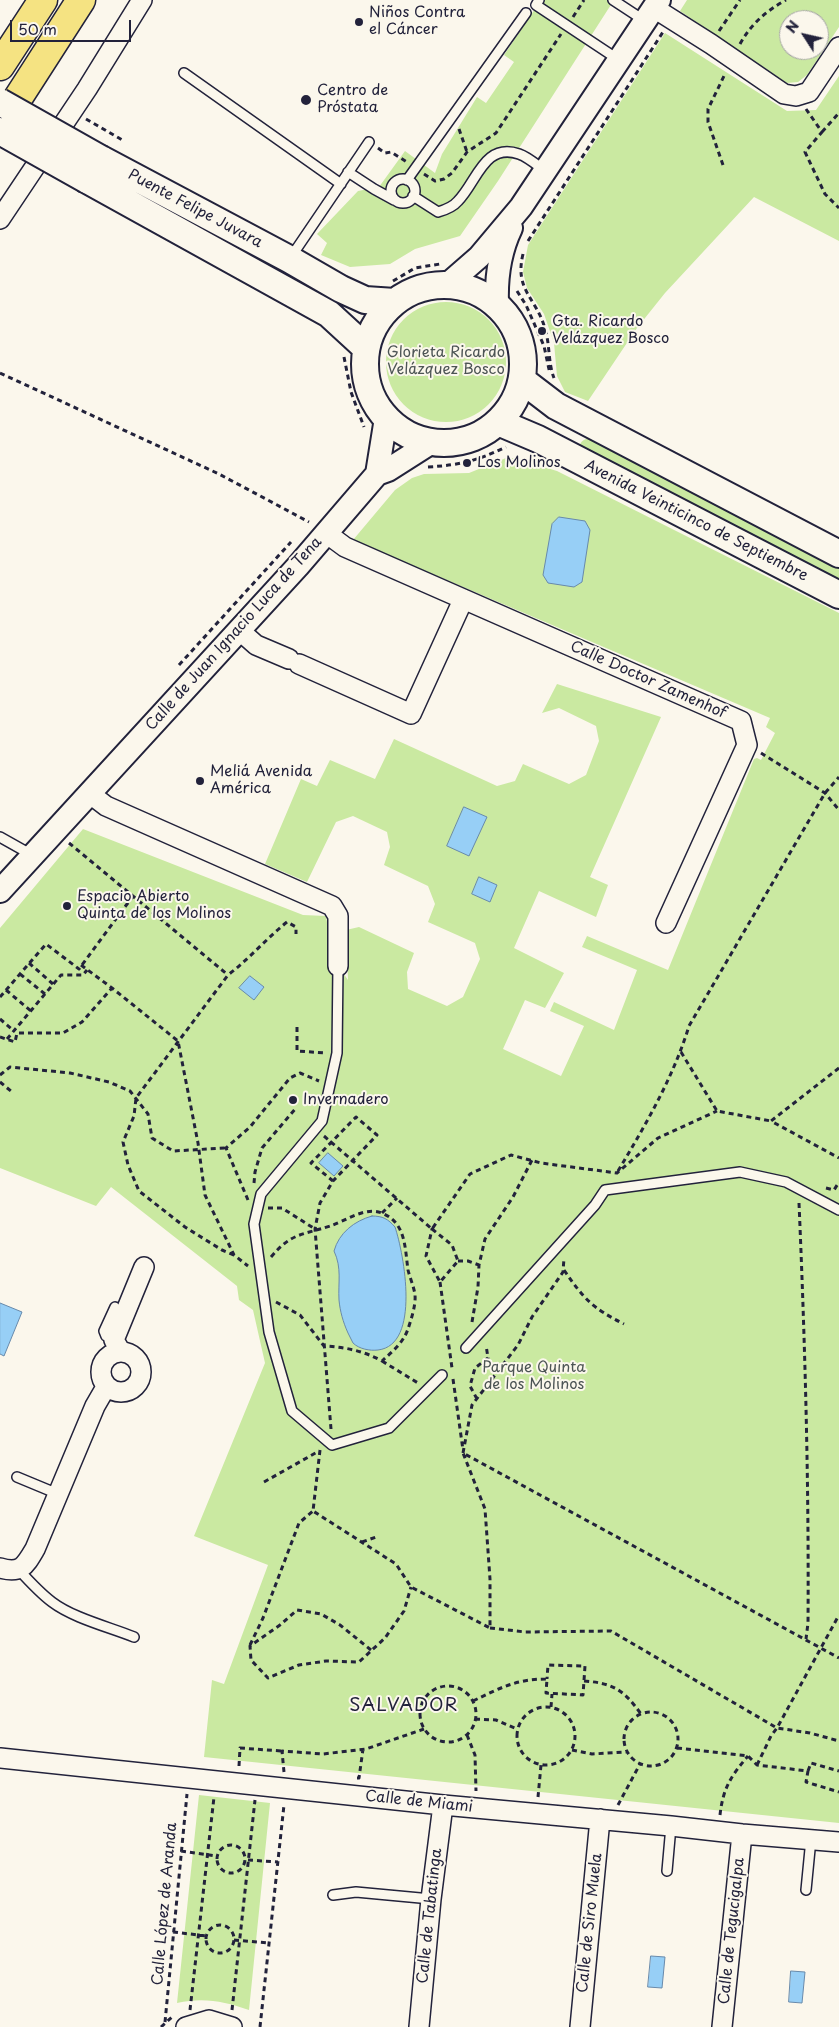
<!DOCTYPE html>
<html>
<head>
<meta charset="utf-8">
<style>
	body { margin:0 }
	#map { position:relative; width:839px; height:2027px; overflow:hidden; background:#fbf7ec; font-family:"Playpen Sans",sans-serif }
	canvas { display:block }
	.north { position:absolute; left:779px; top:10px; width:50px; height:50px; box-sizing:border-box; background:#fbf7ec; border:1px solid #a4a2a5; border-radius:50%; rotate:305deg; font-size:14px; font-weight:700; line-height:20px; text-align:center; color:#22223b }
	.north::after { content:''; display:block; margin:auto; width:18px; height:22px; background:#22223b; clip-path:polygon(50% 0,100% 100%,50% 72%,0 100%) }
	.scale { position:absolute; left:10px; top:20px; width:121px; height:22px; box-sizing:border-box; border:2px solid #22223b; border-top:0; padding-left:6px; font-size:15px; line-height:18px; white-space:nowrap; color:#22223b; -webkit-text-stroke:4px #fbf7ec; paint-order:stroke }
</style>
</head>
<body>
<div id="map">
<canvas width="839" height="2027"></canvas>
<div class="north">N</div>
<div class="scale">50 m</div>
</div>
<script>
const ctx = document.querySelector('canvas').getContext('2d');
ctx.lineJoin = 'round';
function paint(path, color) {
  ctx.fillStyle = color;
  ctx.fill(path, 'evenodd');
}
function strokePath(path, color, width, dash) {
  ctx.strokeStyle = color;
  ctx.lineWidth = width;
  ctx.lineCap = dash ? 'butt' : 'round';
  ctx.setLineDash(dash || []);
  ctx.stroke(path);
}
function drawText(font, color, halo, rows, align = 'center') {
  ctx.font = font + ' "Playpen Sans",sans-serif';
  ctx.lineWidth = 4;
  ctx.setLineDash([]);
  ctx.textBaseline = 'middle';
  ctx.strokeStyle = halo;
  ctx.fillStyle = color;
  for (const [text, x, y, turn = 0] of rows) {
    ctx.save();
    ctx.translate(x, y);
    ctx.rotate((+turn || 0) * Math.PI / 180);
    ctx.textAlign = isNaN(turn) ? turn : align;
    if (halo) ctx.strokeText(text, 0, 0);
    ctx.fillText(text, 0, 0);
    ctx.restore();
  }
}
const green = new Path2D(`
	M541 0H614L498 181 460 236 415 249 390 264 350 267 321 255 327 243 317 234 358 191 379 187 405 151 435 173 442 154 477 97 486 103 514 62 504 55Z
	M687 0H839V27L807 75 798 82 787 83 680 11ZM789 20H819V50H789Z
	M665 33 787 111 816 110 839 76V241L754 197 665 293 637 328 588 401 565 392 557 376 554 343 544 314 527 288 523 272 528 245Z
	M386 362a60 60 0 1 1 120 0a60 60 0 1 1-120 0Z
	M591 438 839 564V587L578 451C580 442 582 439 591 438Z
	M506 458H514L557 471 839 613V1823L204 1757 212 1680 224 1684 268 1565 194 1536 265 1363 253 1310 239 1300 237 1286 111 1187 96 1206 0 1168V928L83 829 303 915 326 916 333 958 348 980 346 930 359 927 414 953 407 972 408 989 447 1006 463 997 480 959 475 943 428 922 435 904 428 886 384 865 390 847 387 832 353 816 336 822 307 882 265 864 301 779 317 786 330 760 375 779 394 739 497 786 515 781 523 764 569 784 586 775 599 741 596 726 559 708 542 713 557 684 661 717 590 877 608 885 596 917 539 891 514 948 564 973 545 1008 525 1000 503 1049 561 1076 584 1026 550 1011 554 1002 614 1030 637 970 582 947 587 936 668 970 754 759 757 758 761 760 775 733 766 727 770 718 353 540 395 490 412 478 424 474 469 473Z
	M199 1795 270 1803 249 2010C224 2001 203 1997 177 2003Z`);
const water = new Path2D(`
	M559 517 585 521 590 530 582 582 574 587 548 583 543 575 552 524Z
	M464 807 487 817 469 856 447 846Z
	M479 877 497 885 490 902 472 894Z
	M250 976 264 987 254 1000 239 988Z
	M328 1153 343 1166 334 1176 319 1163Z
	M372 1216C383 1216 388 1219 395 1227 404 1254 421 1345 378 1350 370 1351 359 1349 353 1343 351 1340 350 1336 348 1333 343 1322 340 1311 339 1300 338 1282 342 1268 334 1251 339 1233 354 1221 372 1216Z
	M0 1303 22 1312 4 1356 0 1354Z
	M651 1956 665 1957 662 1988 648 1987Z
	M791 1971 805 1972 802 2003 789 2002Z`);
const path = new Path2D(`
	M573 17 584 0
	M719 31 740 0
	M740 44C751 24 766 11 786 0
	M806 109 822 132 805 152 825 194 839 208
	M86 119 124 141
	M459 129 467 152
	M822 132 839 113
	M378 148 385 153 391 152 407 162
	M723 165 708 122V109L725 74
	M424 174 435 181 444 179 452 173 467 152 496 133 561 34
	M528 241 663 32
	M523 254C514 291 537 298 545 329 550 344 548 363 554 378
	M393 281 415 268 440 264
	M517 291 526 305 544 346 550 374
	M344 357 351 392 364 427
	M0 373 219 474 309 522
	M428 467C461 465 476 461 506 447
	M179 665 291 542
	M761 753 825 793 839 810
	M69 843 228 975
	M29 963 53 984
	M81 965 112 988 178 1041 198 1143 205 1195 234 1255 248 1266
	M20 974 45 994
	M6 990 31 1011
	M0 997 46 944 79 969 133 896
	M0 1019 14 1031
	M297 1027V1051L325 1053
	M0 1037 15 1042 17 1033H63L82 1022 112 988
	M7 1039 61 975H83L87 970
	M681 1052 717 1111 771 1121
	M839 1068 771 1121 839 1158
	M0 1075 10 1067 70 1073 109 1082 130 1091 148 1114 152 1138 173 1151 226 1148
	M0 1082 12 1092
	M324 1136 432 1229 470 1174 511 1155 541 1163 617 1173 658 1138 717 1111
	M618 1171C646 1124 673 1078 689 1026L825 793 839 777
	M254 1183 255 1172 262 1148 296 1108
	M826 1188 834 1190 839 1182
	M248 1200 226 1148 250 1127 290 1078 300 1073 319 1081
	M799 1203C805 1343 809 1483 808 1623L806 1639
	M268 1208H282L315 1229
	M382 1213 397 1198
	M432 1229 452 1245 458 1261 440 1282 426 1256Z
	M234 1255 222 1250 185 1227 139 1191 128 1165 123 1142 134 1116 136 1098 228 975C250 958 266 939 287 922L296 927V934
	M271 1257C291 1233 302 1235 330 1226 346 1221 366 1205 384 1214 406 1224 405 1249 408 1270 410 1278 414 1287 415 1295 416 1305 411 1320 408 1329 403 1343 393 1351 382 1361 364 1351 345 1347 324 1346L300 1315 276 1302
	M458 1261H468L479 1265
	M564 1270C584 1299 592 1308 624 1324
	M440 1282 452 1368
	M472 1322 478 1287 479 1265 485 1239 513 1197 532 1160
	M382 1361 418 1383
	M453 1379 463 1450
	M477 1399 470 1386 475 1368 488 1358 486 1345
	M331 1429 315 1229 320 1203 333 1181 377 1135 356 1117 311 1163 333 1181
	M320 1450 313 1511 396 1564 411 1587 490 1628V1579L485 1509 463 1453 839 1658
	M463 1453 472 1405 518 1345 532 1317 563 1272 564 1258
	M264 1482 319 1451
	M362 1542 376 1537
	M490 1628 525 1632 611 1631 777 1728 810 1733 839 1741
	M250 1645 263 1618 299 1523 313 1511
	M371 1650 340 1625 321 1614 297 1610 280 1625 250 1646 251 1660 268 1678 299 1665 326 1661 359 1662 385 1638 404 1611 411 1587
	M584 1681C613 1683 624 1690 641 1714
	M420 1714a28 28 0 1 1 56 0a28 28 0 1 1-56 0Z
	M473 1701C500 1688 516 1679 547 1679L546 1693 583 1695 585 1666 548 1665 547 1679
	M517 1736a29 29 0 1 1 58 0a29 29 0 1 1-58 0Z
	M551 1707 552 1694
	M624 1739a27 27 0 1 1 54 0a27 27 0 1 1-54 0Z
	M475 1719 496 1720 517 1729
	M467 1735 475 1755 476 1791
	M677 1748 748 1756 757 1765 808 1771 806 1782 839 1792
	M572 1750 592 1754 627 1752
	M757 1765 771 1736 777 1728 839 1615
	M239 1766 240 1748 282 1751
	M808 1771 811 1763 839 1771
	M284 1772 282 1751 323 1754 366 1749 424 1729
	M357 1778H359L363 1749
	M538 1797 541 1765
	M618 1805 640 1764
	M720 1815C723 1788 731 1776 748 1756
	M217 1859a14 14 0 1 1 28 0a14 14 0 1 1-28 0Z
	M181 1851 217 1856
	M248 1860 278 1862
	M206 1939a14 14 0 1 1 28 0a14 14 0 1 1-28 0Z
	M173 1932 207 1936
	M234 1940 269 1943
	M190 2010 214 1797
	M232 2010 255 1800
	M165 2022 187 1794
	M161 2027 172 2017
	M260 2027 284 1805`);
const service = new Path2D(`
	M539 0 536 5 619 60
	M613 0 645 21
	M184 73 341 184
	M348 172 374 189 394 200
	M391 191a12 12 0 1 1 24 0a12 12 0 1 1-24 0Z
	M407 180 526 13
	M413 196 438 212C445 210 453 207 458 201 477 182 484 142 519 154 528 157 537 165 545 171
	M291 257 369 142
	M0 837 32 855
	M338 966 337 1053 322 1121 261 1194 254 1224 269 1332 292 1411 332 1445 389 1428 442 1375
	M114 1340 106 1336 104 1331 115 1307
	M466 1348 595 1205 605 1190 740 1172 786 1182 839 1210
	M17 1477 58 1494
	M19 1570C29 1581 40 1593 52 1602 73 1618 109 1627 134 1637
	M667 1871 671 1826
	M806 1890 811 1839
	M333 1895 356 1892 431 1899`);
const minor = new Path2D(`
	M654 8 711 44 784 94 796 96 809 92 839 47
	M0 219 87 89 142 0
	M326 533 345 547 741 721 747 745 666 923
	M239 630 256 645 289 659
	M299 664 411 714 463 600
	M89 793 106 806 332 906 338 916V966
	M101 1372a20 20 0 1 1 40 0a20 20 0 1 1-40 0Z
	M121 1352 114 1340 144 1267
	M0 1568C21 1574 25 1566 35 1549L95 1406 106 1387
	M0 1758 443 1805 671 1826 742 1834 839 1842
	M186 2027 209 2020 232 2027
	M419 2027 431 1899 443 1805
	M580 2027 600 1819
	M722 2027 742 1834`);
const tertiary = new Path2D(`
	M448 284 479 257 521 207 659 0
	M497 304C496 277 499 253 511 228
	M377 474 388 470 432 442
	M0 891 298 566 377 474 386 418`);
const secondary = new Path2D(`
	M101 159 289 259 341 289 365 300 395 302
	M87 180 329 314 366 348
	M365 364a79 79 0 1 1 158 0a79 79 0 1 1-158 0Z
	M522 380 556 406 839 554
	M498 422 538 439 839 595`);
const motorway = new Path2D(`
	M0 66 43 0
	M0 126 81 0`);
const secondaryBridge = new Path2D(`
	M0 102 101 159
	M0 131 87 180`);
const markers = [
	[359,22,5,"#22223b"],
	[306,100,6,"#22223b"],
	[542,331,5,"#22223b"],
	[467,463,5,"#22223b"],
	[200,781,5,"#22223b"],
	[67,906,5,"#22223b"],
	[293,1100,5,"#22223b"]
];
const poiNames = [
	["Niños Contra",369,13],
	["el Cáncer",369,30],
	["Centro de",317,91],
	["Próstata",317,108],
	["Gta. Ricardo",552,322],
	["Velázquez Bosco",552,339],
	["Los Molinos",477,463],
	["Meliá Avenida",210,772],
	["América",210,789],
	["Espacio Abierto",77,897],
	["Quinta de los Molinos",77,914],
	["Invernadero",303,1100]
];
const streetNames = [
	["Puente Felipe Juvara",195,209,28],
	["Avenida Veinticinco de Septiembre",696,521,27],
	["Calle de Juan Ignacio Luca de Tena",234,634,-48],
	["Calle Doctor Zamenhof",648,680,24],
	["Calle de Miami",419,1802,6],
	["Calle López de Aranda",165,1904,-85],
	["Calle de Tabatinga",430,1916,-84],
	["Calle de Siro Muela",590,1923,-84],
	["Calle de Tegucigalpa",732,1931,-84]
];
const parkNames = [
	["Glorieta Ricardo",446,353],
	["Velázquez Bosco",446,370],
	["Parque Quinta",534,1368],
	["de los Molinos",534,1385]
];
const quarterNames = [
	["SALVADOR",404,1706]
];
paint(green, '#cae9a1');
paint(water, '#97cff6');
strokePath(water, '#688aab', 1);
strokePath(service, '#22223b', 12);
strokePath(minor, '#22223b', 22);
strokePath(tertiary, '#22223b', 26);
strokePath(secondary, '#22223b', 30);
strokePath(motorway, '#22223b', 31);
strokePath(path, '#22223b', 3, [5, 4]);
strokePath(service, '#fbf7ec', 9);
strokePath(minor, '#fbf7ec', 19);
strokePath(tertiary, '#fbf7ec', 22);
strokePath(secondary, '#fbf7ec', 26);
strokePath(motorway, '#f5e382', 28);
strokePath(secondaryBridge, '#22223b', 30, []);
strokePath(secondaryBridge, '#fbf7ec', 26);
for (const [x, y, r, color] of markers) {
  const dot = new Path2D();
  dot.arc(x, y, r, 0, 2 * Math.PI);
  ctx.fillStyle = color;
  ctx.fill(dot);
  strokePath(dot, '#fbf7ec', 2);
}
drawText('15px', '#22223b', '#fbf7ec', poiNames, 'left');
drawText('15px', '#22223b', '#fbf7ec', streetNames);
drawText('15px', '#4c5454', '#fbf7ec', parkNames);
ctx.letterSpacing = '1px';
drawText('18px', '#22223b', '#fbf7ec', quarterNames);
ctx.letterSpacing = '0px';
</script>
</body>
</html>
